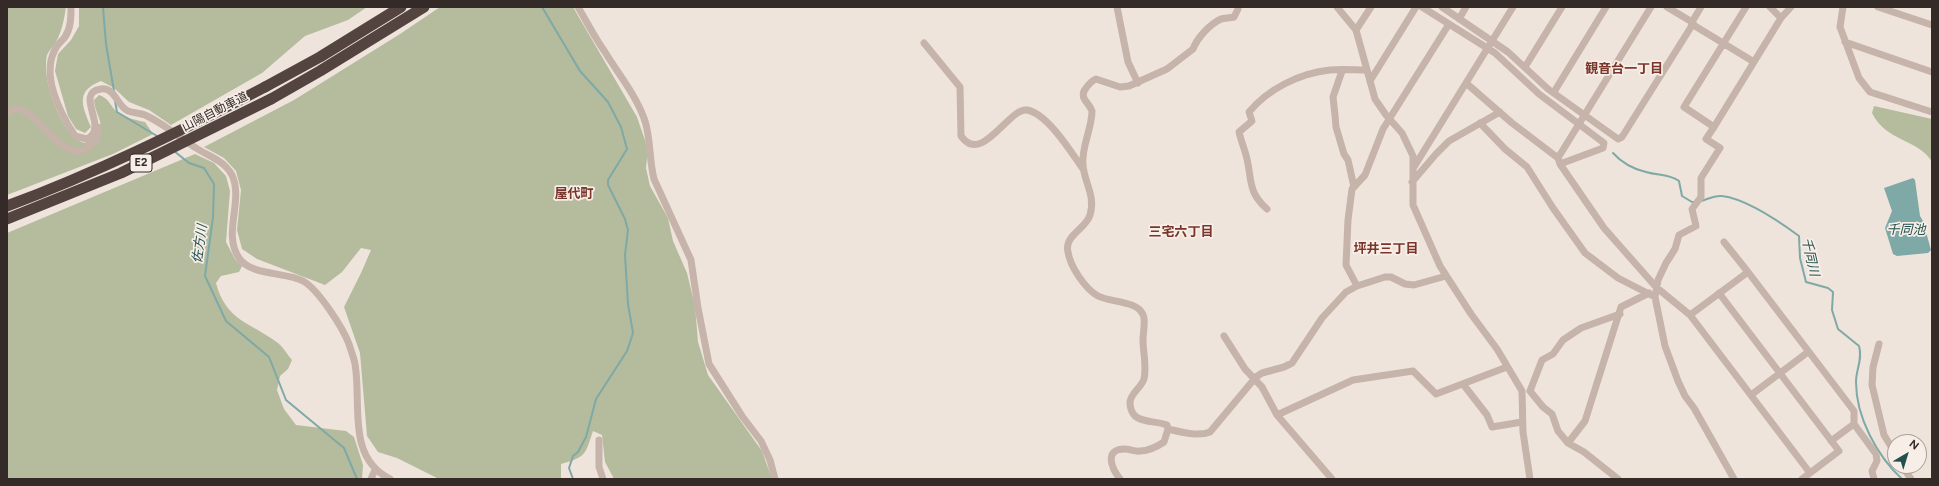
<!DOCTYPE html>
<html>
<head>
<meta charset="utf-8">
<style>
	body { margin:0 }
	#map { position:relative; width:1939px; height:486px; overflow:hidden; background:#efe4dc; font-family:Figtree,sans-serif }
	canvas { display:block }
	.frame { position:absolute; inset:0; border:8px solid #342a28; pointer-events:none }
	.north { position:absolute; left:1887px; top:434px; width:40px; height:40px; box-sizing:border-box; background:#f7eee7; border:1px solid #a9a09b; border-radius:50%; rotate:38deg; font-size:11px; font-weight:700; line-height:16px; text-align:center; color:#342a28 }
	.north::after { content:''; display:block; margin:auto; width:14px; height:18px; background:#22504f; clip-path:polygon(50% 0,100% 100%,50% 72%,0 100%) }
</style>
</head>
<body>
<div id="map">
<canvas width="1939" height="486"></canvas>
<div class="frame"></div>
<div class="north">N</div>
</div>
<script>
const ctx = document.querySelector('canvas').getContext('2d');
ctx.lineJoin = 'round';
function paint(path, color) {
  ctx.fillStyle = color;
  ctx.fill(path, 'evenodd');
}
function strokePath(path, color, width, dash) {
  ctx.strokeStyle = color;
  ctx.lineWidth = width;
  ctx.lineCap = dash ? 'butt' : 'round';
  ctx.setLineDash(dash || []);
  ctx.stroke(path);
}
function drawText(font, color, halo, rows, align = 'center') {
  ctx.font = font + ' Figtree,"Noto Sans JP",sans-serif';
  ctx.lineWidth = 3.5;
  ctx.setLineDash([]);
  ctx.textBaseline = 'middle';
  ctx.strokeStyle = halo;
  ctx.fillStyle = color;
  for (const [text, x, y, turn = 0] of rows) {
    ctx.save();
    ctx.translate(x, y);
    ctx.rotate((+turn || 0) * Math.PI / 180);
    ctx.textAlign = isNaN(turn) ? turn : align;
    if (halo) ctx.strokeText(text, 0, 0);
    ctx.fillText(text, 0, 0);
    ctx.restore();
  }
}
const green = new Path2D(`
	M7 7H66C64 20 62 31 56 42 53 46 49 51 47 55 42 78 56 115 70 133 74 139 79 141 85 143L100 133C103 119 95 114 94 100L99 95C108 98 109 103 115 110 123 117 135 120 145 122L153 134 113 154 7 195Z
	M79 7H367L348 20 305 36 262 73 171 125 149 110 129 102 114 88 101 81C75 91 82 106 91 127L85 133 76 129 68 116 55 71 58 54 71 40 79 26Z
	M440 7H573L637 117 648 149 646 168 650 186 668 218 673 241 687 273 695 306 698 342 708 375 762 451 772 479H614L605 462 602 435 593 431C585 455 586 457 561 464V479H439L397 458 378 452 367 436 360 353 344 307 361 273 371 250 361 248 342 272 325 285 257 259 242 249 237 230 241 190 236 171 224 158 204 147 294 100 400 34Z
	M1874 106 1932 119V162C1919 139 1886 142 1872 113Z
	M195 154 214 163 226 176 230 191 226 242 235 259 242 266 239 272 221 276 216 283C226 321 250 322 278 343 283 347 287 354 292 360L288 369 280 376 277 390 284 409 296 425 346 431 354 437 363 465 362 479H7V233Z`);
const water = new Path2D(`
	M1913 178 1915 180 1920 216 1923 221 1931 250 1928 253 1897 256 1893 254 1885 228 1892 211 1884 188Z`);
const stream = new Path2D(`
	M103 7 106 44 114 91
	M542 7 580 71 608 102 621 127 627 149 608 180V185L625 219 628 230 625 255 628 304 633 333 627 351 596 399 586 437 578 452 573 456 569 468 573 479
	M115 101 117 112 157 136
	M174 151 189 163 204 168 214 184 213 217 205 276 226 321 269 357 286 400 344 448 357 479
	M1613 153C1622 163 1633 169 1646 172 1659 176 1667 173 1679 181L1682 196 1692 202H1695
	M1701 201C1708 199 1715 195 1722 196 1747 199 1780 222 1799 236L1800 258 1806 282 1828 288 1833 292 1832 310 1838 329 1859 346C1863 359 1856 369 1856 382 1856 417 1877 456 1902 479`);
const minor = new Path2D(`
	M71 7C71 17 71 28 65 37 63 40 59 43 57 46 39 73 60 113 75 136L87 139C110 128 73 93 101 89 115 87 117 106 128 111 133 113 140 113 145 115 163 123 180 138 196 148 203 153 212 156 220 162 224 164 230 171 232 175 244 201 222 233 239 258 251 276 286 272 303 281 318 289 343 328 349 344 351 351 354 358 355 364 362 404 346 457 390 479
	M578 7C587 22 595 38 605 52 619 75 636 95 645 121 651 140 649 160 654 179L691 260 698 308 709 364 742 416 761 441 770 460 775 479
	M1117 7 1128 62 1138 83
	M1337 7 1356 30 1375 99 1386 115 1402 133 1413 156V205L1440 266 1471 314 1497 349 1522 391 1523 432 1530 479
	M1422 7 1495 53 1539 94 1604 143 1603 148 1560 164
	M1442 7 1508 52 1548 89 1618 139 1622 137 1691 27 1692 22 1695 26 1754 62
	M1667 7 1692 22 1701 7
	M1746 7 1684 107 1714 127 1781 18 1791 7
	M1770 7 1781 18
	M1843 7 1840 27 1859 78 1870 92 1932 112
	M1878 7 1932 25
	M1459 19 1466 7
	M1356 30 1371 7
	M1845 42 1932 72
	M924 43 960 87 961 136C982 166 1009 107 1027 110 1048 114 1071 152 1083 169
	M1525 67 1562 7
	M1342 71 1333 97 1335 115 1336 127 1344 154 1348 160 1354 187
	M1370 81 1416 7
	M1466 83 1512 123 1558 158 1560 164 1604 228 1656 287 1690 315 1810 473 1802 479
	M1554 92 1606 7
	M7 113 15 108C38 112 50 145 78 152 89 147 101 142 98 127
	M1480 123 1505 149 1527 167 1553 208 1585 253 1618 278 1655 297
	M1714 127 1706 139 1720 148 1701 178V197L1692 209 1696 226 1679 235 1675 249 1666 263 1658 280 1655 297 1665 346 1678 381 1685 396 1694 408 1734 479
	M1558 158 1651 7
	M1414 167 1513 7
	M1412 182 1436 154 1449 141 1500 112
	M1267 209C1248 192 1252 181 1247 159 1245 150 1241 141 1239 132L1252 121 1249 112C1268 89 1300 73 1330 70 1342 69 1355 70 1367 70
	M1748 272 1854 411V424L1831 441
	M1357 286 1346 265 1348 220 1352 189 1365 175 1383 129 1449 24
	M1719 293 1839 451 1810 473
	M1690 315 1748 272 1724 242
	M1224 336 1245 369 1262 387 1277 415 1332 479
	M1879 344 1873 367 1872 385 1884 435 1895 453
	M1463 384 1487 415 1492 427 1522 422
	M1530 391 1543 407 1552 414 1558 431 1568 443 1584 452 1618 479
	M1530 391 1542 360 1553 354 1563 340 1581 328 1620 314
	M1751 395 1808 352
	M1277 415 1353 380 1413 371 1436 394 1507 367
	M1854 424 1876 454 1877 461 1872 471 1874 479
	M1168 429C1181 432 1198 437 1210 432L1256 377 1262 373 1284 367 1292 363 1322 318 1346 292 1357 286 1385 277H1391L1405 284 1414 285 1446 276
	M599 440V467L603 479
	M1568 443 1585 421 1621 307 1649 293
	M1902 466 1911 479
	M371 479 375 470
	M1120 479C1112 469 1103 449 1125 449 1130 449 1135 452 1140 451 1148 451 1158 446 1164 442L1168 429 1167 425C1157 421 1143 423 1135 416 1131 412 1130 407 1130 402 1131 393 1141 388 1144 379 1147 366 1143 353 1143 340 1143 333 1145 325 1144 318 1141 300 1111 303 1098 296 1085 289 1070 266 1068 252 1064 235 1086 229 1090 215 1096 196 1084 182 1083 165 1081 147 1092 129 1092 111 1089 102 1078 98 1086 88 1089 84 1091 81 1096 79L1120 87 1129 86 1167 69 1193 49C1197 38 1210 24 1221 19 1225 18 1230 18 1234 17L1238 9`);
const highway = new Path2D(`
	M265 87 320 57 401 7
	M271 99 320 71 424 7`);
const highwayBridge = new Path2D(`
	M7 206C96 173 181 131 265 87
	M7 219 121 173 271 99`);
const shields = [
	[141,163,22]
];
const shieldNames = [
	["E2",141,163]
];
const streetNames = [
	["山陽自動車道",215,112,-27]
];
const neighbourhoodNames = [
	["観音台一丁目",1624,69],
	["屋代町",574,194],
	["三宅六丁目",1181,232],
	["坪井三丁目",1386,249]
];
const waterNames = [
	["千同池",1906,230],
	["佐方川",200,244,-82],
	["千同川",1810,257,77]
];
paint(green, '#b5bc9d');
paint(water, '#7ea9a6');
strokePath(stream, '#7ea9a6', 2);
strokePath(minor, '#c6b3a9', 7);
strokePath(highway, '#544440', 11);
strokePath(highwayBridge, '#544440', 11);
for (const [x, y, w] of shields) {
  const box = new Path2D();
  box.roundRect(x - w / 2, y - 9, w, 18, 3);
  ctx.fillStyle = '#f7eee7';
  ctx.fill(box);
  strokePath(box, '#342a28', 1);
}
drawText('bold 11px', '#342a28', null, shieldNames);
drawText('12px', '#342a28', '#f7eee7', streetNames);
drawText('bold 13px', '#7a352a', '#f7eee7', neighbourhoodNames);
drawText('italic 13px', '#22504f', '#f7eee7', waterNames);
</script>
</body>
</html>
